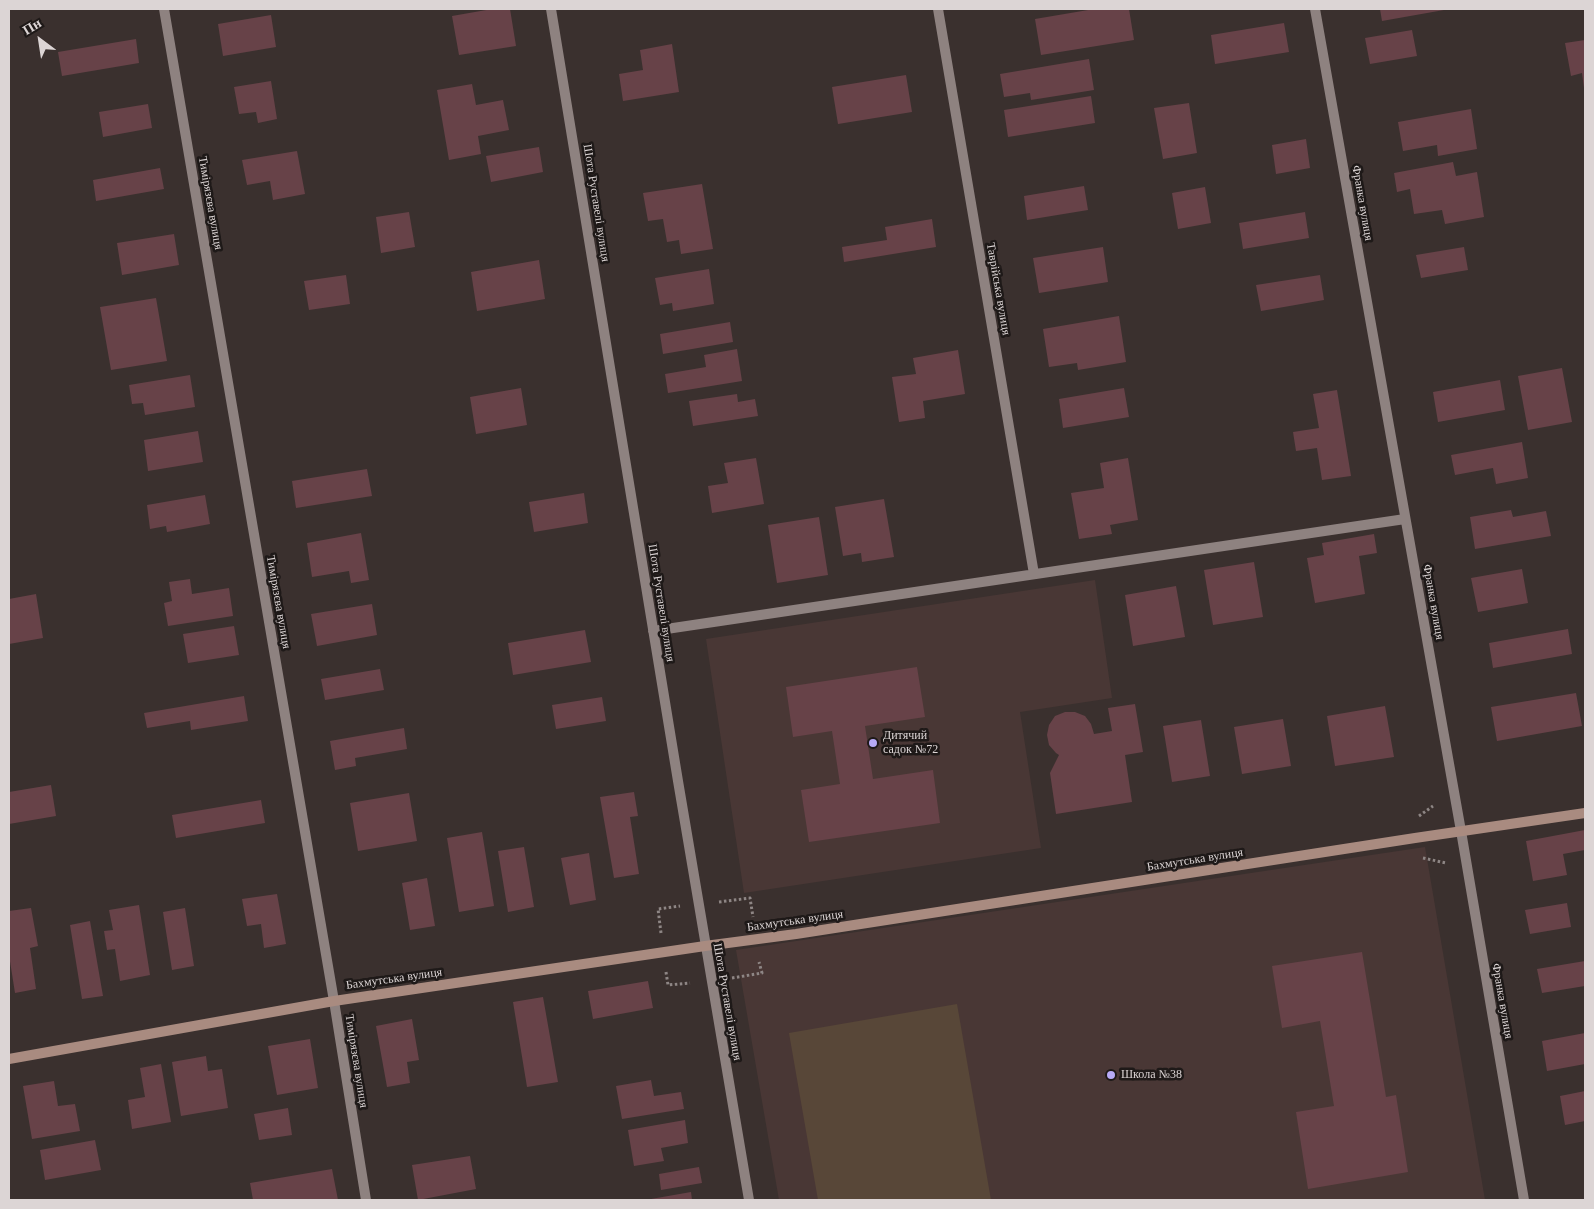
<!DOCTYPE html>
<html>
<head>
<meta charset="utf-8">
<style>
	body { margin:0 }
	#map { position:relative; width:1594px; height:1209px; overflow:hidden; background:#3a302e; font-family:Georgia,serif }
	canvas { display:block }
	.frame { position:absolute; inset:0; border:10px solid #dcd5d5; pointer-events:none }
	.north { position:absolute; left:15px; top:15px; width:50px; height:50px; -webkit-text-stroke:4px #1e1918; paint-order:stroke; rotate:329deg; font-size:14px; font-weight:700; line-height:20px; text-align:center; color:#dcd5d5 }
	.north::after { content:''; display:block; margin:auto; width:18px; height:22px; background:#dcd5d5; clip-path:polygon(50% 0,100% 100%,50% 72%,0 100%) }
</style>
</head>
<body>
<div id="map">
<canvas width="1594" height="1209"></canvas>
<div class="frame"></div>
<div class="north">Пн</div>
</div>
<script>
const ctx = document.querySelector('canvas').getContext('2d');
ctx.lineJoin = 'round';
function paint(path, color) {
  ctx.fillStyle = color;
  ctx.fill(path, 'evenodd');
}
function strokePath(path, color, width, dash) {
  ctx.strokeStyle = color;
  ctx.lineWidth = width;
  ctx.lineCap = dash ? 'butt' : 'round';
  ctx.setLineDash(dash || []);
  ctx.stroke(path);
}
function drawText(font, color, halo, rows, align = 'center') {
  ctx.font = font + ' Georgia,serif';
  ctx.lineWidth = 5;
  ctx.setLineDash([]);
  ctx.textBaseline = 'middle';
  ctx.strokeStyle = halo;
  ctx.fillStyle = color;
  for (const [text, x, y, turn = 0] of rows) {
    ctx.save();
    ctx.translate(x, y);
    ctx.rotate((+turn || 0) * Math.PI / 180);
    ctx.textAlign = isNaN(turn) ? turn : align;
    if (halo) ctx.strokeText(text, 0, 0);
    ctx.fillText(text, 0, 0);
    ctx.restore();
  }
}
const built = new Path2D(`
	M1095 580 1112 698 1020 712 1041 848 744 893 706 639Z
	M1425 847 1485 1200H779L736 950Z`);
const green = new Path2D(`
	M957 1004 991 1200H818L789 1033Z`);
const building = new Path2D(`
	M492 9H510L516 46 459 55 452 16Z
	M1094 9H1129L1134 40 1041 55 1035 19Z
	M1380 9H1444V10L1382 21Z
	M271 15 276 47 223 56 218 24Z
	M1284 23 1289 52 1215 64 1211 35Z
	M1412 30 1417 56 1370 64 1365 38Z
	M136 39 139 63 62 76 58 52Z
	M1585 40V88H1584L1582 73 1571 76 1565 43Z
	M672 44 679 92 623 101 619 74 643 70 640 50Z
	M1089 59 1094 90 1031 100 1030 93 1004 97 1000 74Z
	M906 75 912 112 838 124 832 87Z
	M271 81 277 119 258 123 256 112 239 114 234 87Z
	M472 84 476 105 503 100 509 130 478 136 481 154 449 160 437 90Z
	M1091 96 1095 123 1008 137 1004 110Z
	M1189 103 1197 153 1163 159 1154 108Z
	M148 104 152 128 103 137 99 112Z
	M1471 109 1477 149 1438 156 1437 145 1403 151 1398 122Z
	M1306 139 1310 168 1276 174 1272 145Z
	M539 147 543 172 491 182 486 156Z
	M297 151 305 194 273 200 270 181 247 185 242 160Z
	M1453 162 1456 176 1477 172 1484 217 1445 224 1442 210 1414 214 1410 189 1397 192 1394 173Z
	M160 168 164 189 96 201 93 180Z
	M702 184 713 249 681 254 679 240 667 242 663 219 648 221 643 193Z
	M1084 186 1088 210 1027 220 1024 196Z
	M1205 187 1211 223 1178 229 1172 193Z
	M409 212 415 247 381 253 376 217Z
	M1305 212 1309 238 1243 249 1239 223Z
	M932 219 936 247 844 262 842 247 887 240 885 227Z
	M174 234 179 265 122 275 117 243Z
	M1103 247 1108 282 1039 293 1033 258Z
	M1464 247 1468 270 1421 278 1416 255Z
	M539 260 545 299 477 311 471 272Z
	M709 269 714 304 673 311 672 303 660 305 655 278Z
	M346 275 350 304 309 310 304 281Z
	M1320 275 1324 300 1261 311 1256 285Z
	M156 298 167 361 111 370 100 307Z
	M1119 316 1126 362 1078 370 1077 363 1049 367 1043 329Z
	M730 322 733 342 663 354 660 334Z
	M737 349 742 381 668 393 665 374 706 367 704 355Z
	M958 350 965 394 923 401 925 418 899 422 892 377 916 374 913 358Z
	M1562 368 1572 422 1528 430 1518 376Z
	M190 375 195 407 145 415 143 403 132 404 129 385Z
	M1500 380 1505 410 1438 422 1433 392Z
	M521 388 527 425 476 434 470 397Z
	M1124 388 1129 417 1063 428 1059 399Z
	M1337 390 1351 476 1322 480 1317 448 1296 451 1293 432 1319 428 1313 394Z
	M737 394 738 402 755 399 758 416 693 426 689 401Z
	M198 431 203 462 148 471 144 440Z
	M1522 442 1528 478 1496 484 1493 468 1455 475 1451 455Z
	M756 458 764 504 712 513 708 486 728 483 724 463Z
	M1128 458 1138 520 1110 525 1112 534 1079 539 1071 493 1104 488 1100 463Z
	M367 469 372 496 296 508 292 481Z
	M584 493 588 523 534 532 529 502Z
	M205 495 210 524 167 532 166 526 150 529 147 505Z
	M884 499 894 557 862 562 861 553 843 556 835 507Z
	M1511 510 1513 517 1546 511 1551 536 1475 549 1470 517Z
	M819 517 828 575 777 583 768 525Z
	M361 533 369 580 351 583 349 571 312 577 307 543Z
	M1374 534 1377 553 1359 556 1365 594 1315 603 1307 558 1324 555 1322 543Z
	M1254 562 1263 617 1213 625 1204 570Z
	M1522 569 1528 603 1478 612 1471 578Z
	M190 579 192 594 229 588 233 616 168 626 164 603 172 601 169 582Z
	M1176 586 1185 637 1133 646 1125 595Z
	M36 594 43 638 9 644V599Z
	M372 604 377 635 317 646 311 614Z
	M234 626 239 655 188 663 183 634Z
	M1568 629 1572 654 1493 668 1489 643Z
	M585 630 591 662 513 675 508 643Z
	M917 667 925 717 865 726 873 779 933 770 940 823 809 842 801 790 840 784 832 731 793 737 786 687Z
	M380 669 384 690 325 700 321 679Z
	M1576 693 1582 726 1497 741 1491 707Z
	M244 696 248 721 191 730 190 721 147 728 144 713Z
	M602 697 606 721 556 729 552 705Z
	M1135 704 1143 752 1125 755 1132 802 1056 814 1050 773 1059 755 1056 753 1049 745 1047 735 1049 725 1055 716 1065 712H1075L1085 716 1091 724 1094 734 1112 731 1108 708Z
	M1385 706 1394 757 1335 766 1327 716Z
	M1283 719 1291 766 1242 774 1234 727Z
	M1201 720 1210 776 1172 782 1163 726Z
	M404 728 407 749 355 758 356 766 335 770 330 741Z
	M51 785 56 816 9 824V792Z
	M634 792 638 816 630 817 639 874 614 878 600 797Z
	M409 793 417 841 358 851 350 803Z
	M261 800 265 823 176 838 172 815Z
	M1585 830V850L1563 854 1567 875 1533 881 1526 841Z
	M482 832 494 906 459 912 447 838Z
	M524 847 534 907 508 912 498 851Z
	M589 853 596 900 570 905 561 858Z
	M427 878 435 926 410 930 402 883Z
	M277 894 286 944 264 948 261 924 247 926 242 899Z
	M1567 903 1571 927 1530 934 1525 910Z
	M139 905 150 975 120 981 115 949 107 950 104 931 113 930 109 910Z
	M31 908 38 946 30 948 36 989 15 993 9 955V911Z
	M185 908 194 966 172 970 163 912Z
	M90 921 103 996 82 999 70 925Z
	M1362 952 1386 1097 1396 1095 1408 1172 1308 1189 1296 1112 1334 1106 1320 1021 1282 1028 1272 966Z
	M1585 961V986L1542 993 1537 969Z
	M648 981 653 1008 593 1019 588 991Z
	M543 997 558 1082 527 1087 513 1002Z
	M412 1019 419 1060 407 1062 410 1083 387 1087 376 1026Z
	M1585 1033V1064L1547 1071 1542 1041Z
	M310 1039 318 1088 277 1095 268 1046Z
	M206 1056 208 1071 222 1069 228 1108 181 1116 172 1062Z
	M161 1064 171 1122 132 1129 128 1100 145 1097 140 1068Z
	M651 1080 654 1096 681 1092 684 1109 622 1119 616 1086Z
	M54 1081 58 1106 75 1104 80 1131 32 1139 23 1086Z
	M1585 1091V1121L1565 1125 1560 1096Z
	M288 1108 292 1135 259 1140 254 1114Z
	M685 1120 688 1143 661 1148 664 1161 634 1166 628 1130Z
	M95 1140 101 1170 45 1180 40 1150Z
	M470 1156 476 1189 418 1200 412 1165Z
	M699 1167 702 1183 661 1190 659 1174Z
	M332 1169 338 1200H253L250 1183Z
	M691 1192 692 1200H651V1199Z`);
const path = new Path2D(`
	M1419 816 1433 806
	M1423 858 1446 863
	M719 902 750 898 753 917
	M661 933 658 909 680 906
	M666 972 668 985 690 983
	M732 978 762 973 759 962`);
const street = new Path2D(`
	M164 9 334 1001 366 1200
	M551 9 678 781 749 1200
	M938 9 1034 574
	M1315 9 1461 831 1524 1200
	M653 631 1405 519`);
const secondary = new Path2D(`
	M9 1059 334 1001 705 946 796 934 1415 838 1585 813`);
const markers = [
	[873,743,5,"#b8abf7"],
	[1111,1075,5,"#b8abf7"]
];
const streetNames = [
	["Тимірязєва вулиця",210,203,80],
	["Шота Руставелі вулиця",596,203,81],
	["Франка вулиця",1362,203,80],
	["Таврійська вулиця",998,289,80],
	["Тимірязєва вулиця",278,602,80],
	["Франка вулиця",1433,602,80],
	["Шота Руставелі вулиця",661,603,81],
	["Бахмутська вулиця",1195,860,-9],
	["Бахмутська вулиця",795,921,-8],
	["Бахмутська вулиця",394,979,-8],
	["Франка вулиця",1502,1001,80],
	["Шота Руставелі вулиця",727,1002,80],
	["Тимірязєва вулиця",356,1061,81]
];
const poiNames = [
	["Дитячий",883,736],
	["садок №72",883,750],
	["Школа №38",1121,1075]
];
paint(built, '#493735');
paint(green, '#584738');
paint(building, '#674248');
strokePath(path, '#8e8685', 3, [2.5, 2.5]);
strokePath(street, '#8e8280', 10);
strokePath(secondary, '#a98b80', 10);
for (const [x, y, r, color] of markers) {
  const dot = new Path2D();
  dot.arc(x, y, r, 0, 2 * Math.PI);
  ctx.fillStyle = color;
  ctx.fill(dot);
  strokePath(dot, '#1e1918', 2);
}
drawText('12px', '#dcd5d5', '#1e1918', streetNames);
drawText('12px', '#dcd5d5', '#1e1918', poiNames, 'left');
</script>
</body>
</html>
